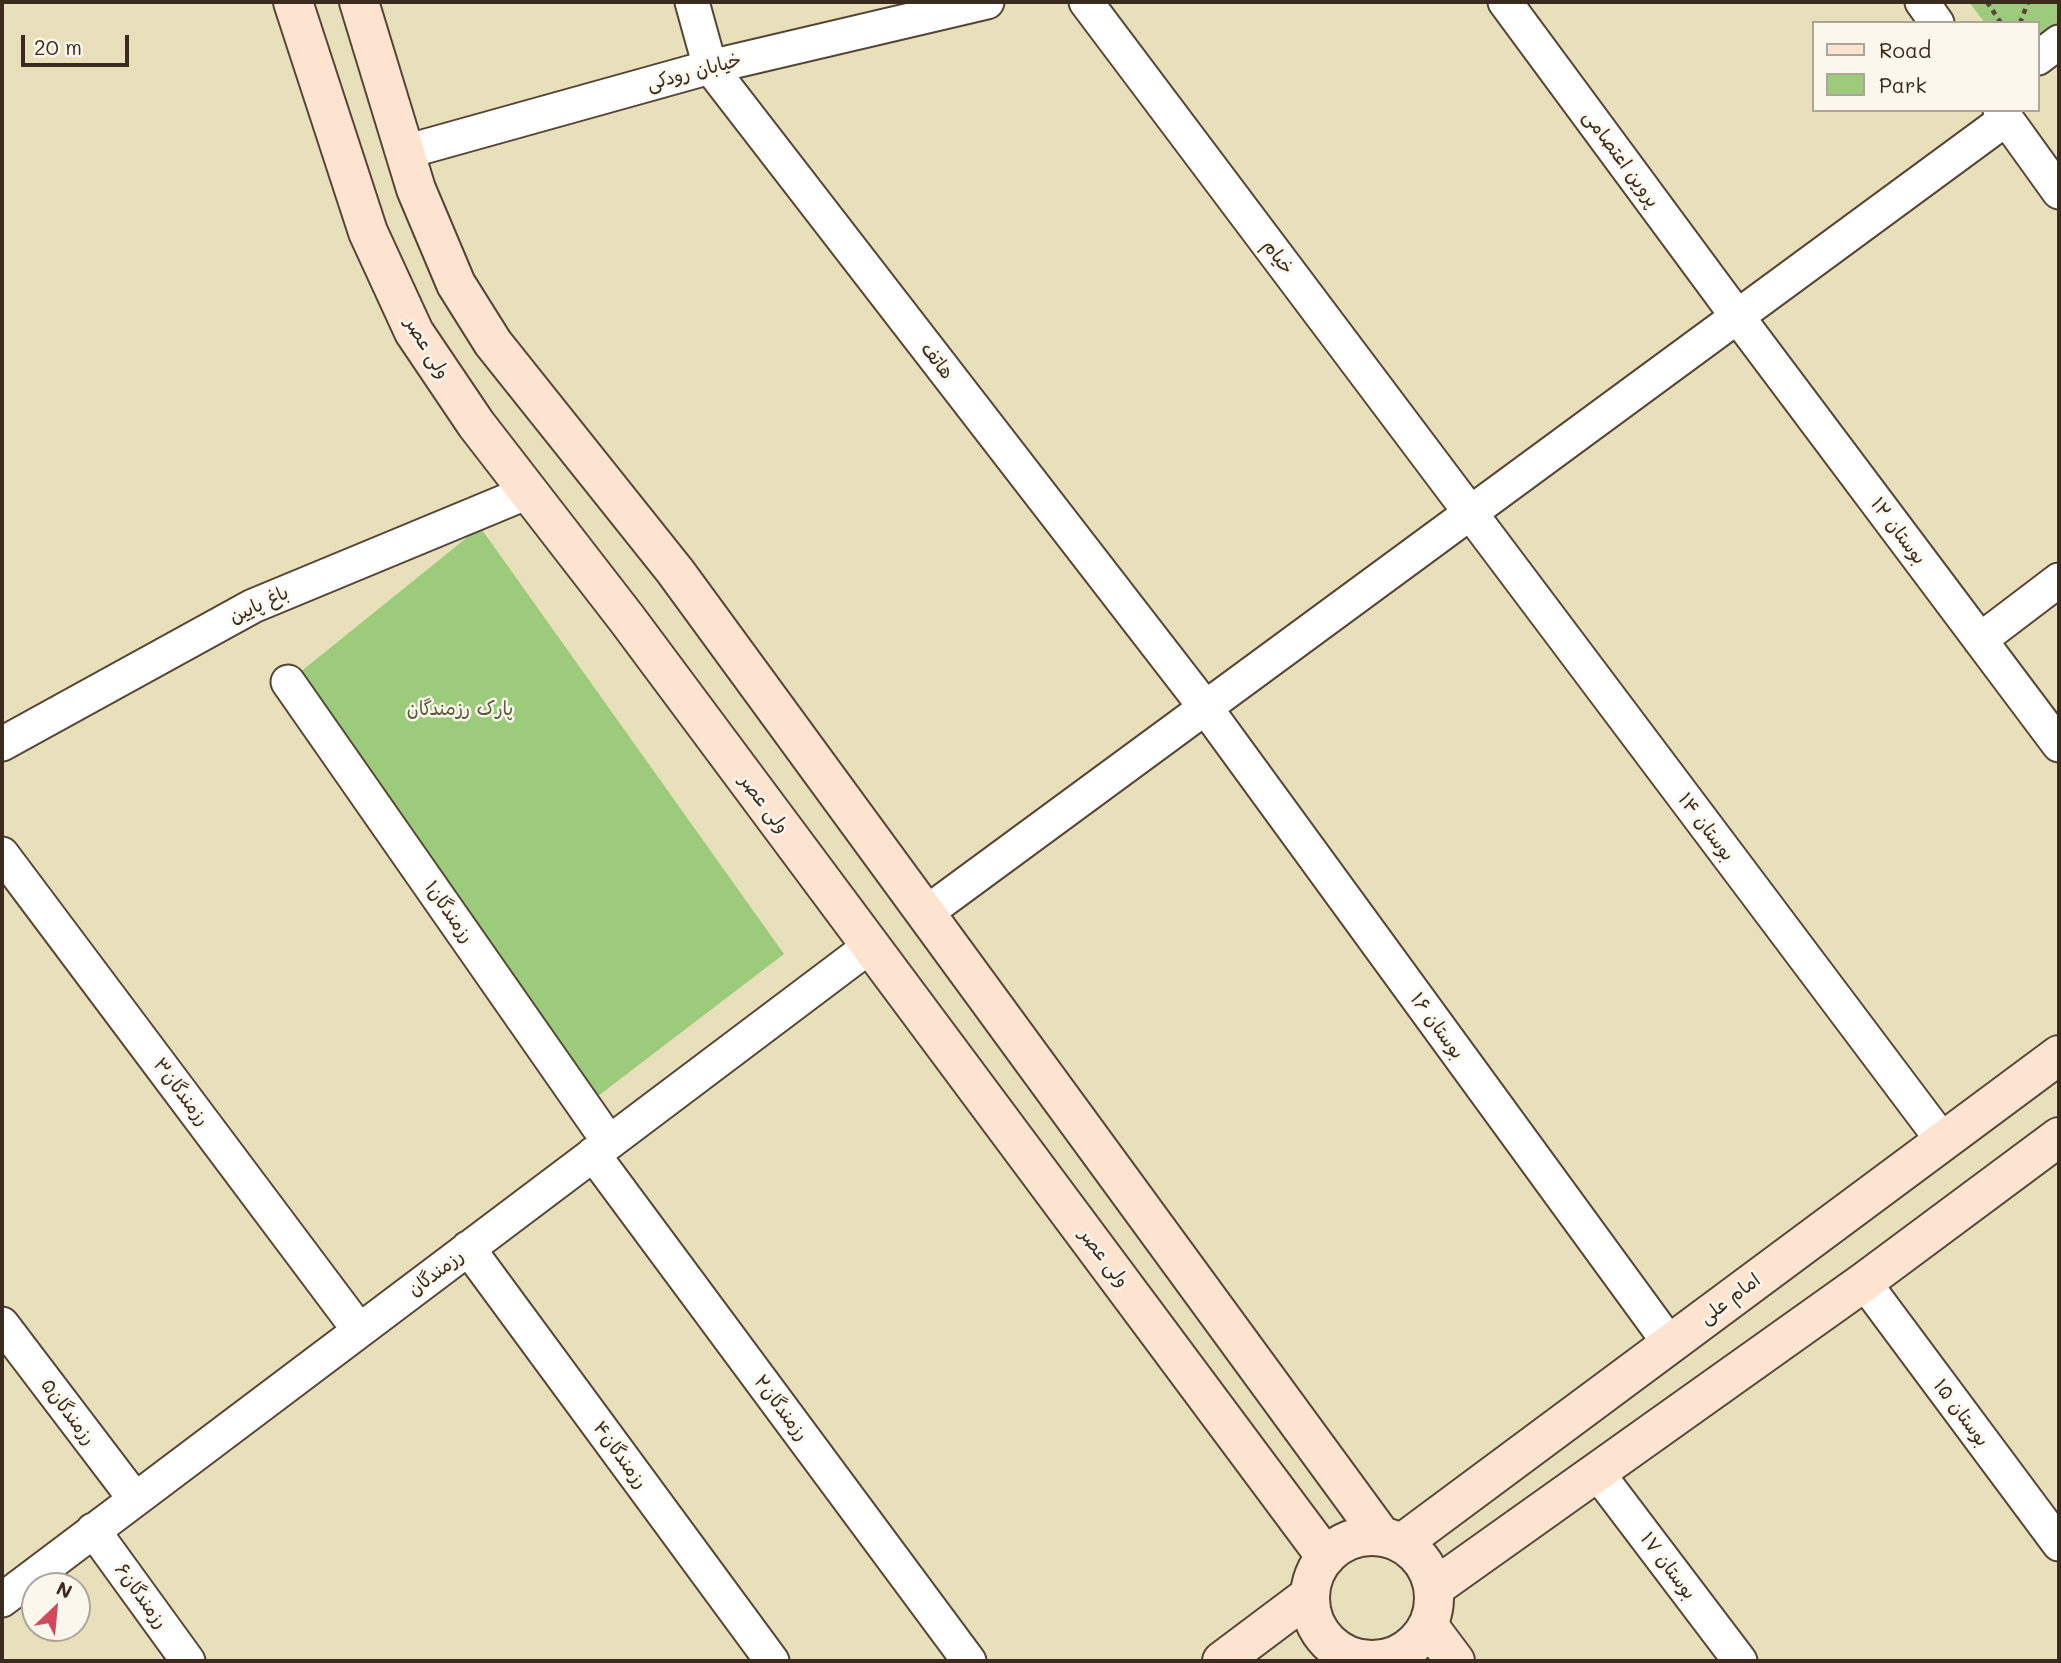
<!DOCTYPE html>
<html>
<head>
<meta charset="utf-8">
<style>
	body { margin:0 }
	#map { position:relative; width:2061px; height:1663px; overflow:hidden; background:#e8e0bb; font-family:Mali,sans-serif }
	canvas { display:block }
	.frame { position:absolute; inset:0; border:4px solid #3b2a1e; pointer-events:none }
	.legend { position:absolute; left:1812px; top:21px; width:228px; height:91px; box-sizing:border-box; background:#fbf7ec; border:2px solid #aea59a; margin:0; padding:9px 12px; list-style:none; font-size:21px; color:#3b2a1e }
	.legend li { display:flex; align-items:center; gap:14px; height:35px }
	.legend b { width:35px; border:2px solid #aea59a }
	.north { position:absolute; left:21px; top:1572px; width:70px; height:70px; box-sizing:border-box; background:#fbf7ec; border:2px solid #aea59a; border-radius:50%; rotate:26deg; font-size:19px; font-weight:700; line-height:28px; text-align:center; color:#3b2a1e }
	.north::after { content:''; display:block; margin:auto; width:24px; height:32px; background:#d1495b; clip-path:polygon(50% 0,100% 100%,50% 72%,0 100%) }
	.scale { position:absolute; left:21px; top:35px; width:108px; height:32px; box-sizing:border-box; border:4px solid #3b2a1e; border-top:0; padding-left:9px; font-size:21px; line-height:24px; white-space:nowrap; color:#3b2a1e; -webkit-text-stroke:5px #fbf7ec; paint-order:stroke }
</style>
</head>
<body>
<div id="map">
<canvas width="2061" height="1663"></canvas>
<div class="frame"></div>
<ul class="legend">
<li><b style="height:9px;background:#fde4d1"></b>Road</li>
<li><b style="height:19px;background:#9bcb7b"></b>Park</li>
</ul>
<div class="north">N</div>
<div class="scale">20 m</div>
</div>
<script>
const ctx = document.querySelector('canvas').getContext('2d');
ctx.lineJoin = 'round';
function paint(path, color) {
  ctx.fillStyle = color;
  ctx.fill(path, 'evenodd');
}
function strokePath(path, color, width, dash) {
  ctx.strokeStyle = color;
  ctx.lineWidth = width;
  ctx.lineCap = dash ? 'butt' : 'round';
  ctx.setLineDash(dash || []);
  ctx.stroke(path);
}
function drawText(font, color, halo, rows, align = 'center') {
  ctx.font = font + ' Mali,"Playpen Sans Arabic",sans-serif';
  ctx.lineWidth = 5;
  ctx.setLineDash([]);
  ctx.textBaseline = 'middle';
  ctx.strokeStyle = halo;
  ctx.fillStyle = color;
  for (const [text, x, y, turn = 0] of rows) {
    ctx.save();
    ctx.translate(x, y);
    ctx.rotate((+turn || 0) * Math.PI / 180);
    ctx.textAlign = isNaN(turn) ? turn : align;
    if (halo) ctx.strokeText(text, 0, 0);
    ctx.fillText(text, 0, 0);
    ctx.restore();
  }
}
const green = new Path2D(`
	M1969 2H2059V32L2038 47V23H1985Z
	M480 527 784 954 598 1096 288 682Z`);
const path = new Path2D(`
	M1987 2 2001 23
	M2020 23 2028 2`);
const street = new Path2D(`
	M692 2 710 67 1205 707 1670 1344
	M1086 2 1943 1141
	M1505 2 1737 316 2059 745
	M1922 2 1937 23
	M2038 58 2059 42
	M2000 110 2059 192
	M405 152 710 67 987 2
	M1980 640 2059 580
	M288 682 609 1142
	M2 744 253 606 528 492
	M2 854 359 1330
	M926 913 2006 119
	M593 1154 969 1661
	M468 1248 772 1661
	M1864 1282 2059 1544
	M2 1324 135 1499
	M1596 1471 1740 1661
	M93 1530 188 1661
	M2 1600 870 946`);
const secondary = new Path2D(`
	M293 2 368 232 414 332 476 424 627 619 1326 1557
	M359 2 416 189 456 284 493 343 675 571 1382 1537
	M1310 1598a62 62 0 1 1 124 0a62 62 0 1 1-124 0Z
	M1402 1543 2059 1055
	M1434 1588 1864 1282 2059 1137
	M1428 1625 1455 1661
	M1222 1661 1310 1595`);
const streetNames = [
	["خیابان رودکی",694,72,-15],
	["پروین اعتصامی",1621,159,54],
	["خیام",1278,257,53],
	["ولی عصر",427,348,59],
	["هاتف",937,361,52],
	["بوستان ۱۲",1898,531,53],
	["باغ پایین",259,605,-25],
	["ولی عصر",764,804,53],
	["بوستان ۱۴",1706,827,53],
	["رزمندگان۱",449,912,55],
	["بوستان ۱۶",1437,1026,54],
	["رزمندگان۳",181,1092,53],
	["ولی عصر",1104,1258,53],
	["رزمندگان",436,1273,-37],
	["امام علی",1730,1299,-37],
	["رزمندگان۲",781,1408,53],
	["رزمندگان۵",68,1412,53],
	["بوستان ۱۵",1961,1413,53],
	["رزمندگان۴",620,1455,54],
	["بوستان ۱۷",1668,1566,53],
	["رزمندگان۶",141,1596,54]
];
const parkNames = [
	["پارک رزمندگان",460,709]
];
paint(green, '#9bcb7b');
strokePath(street, '#554536', 37);
strokePath(secondary, '#554536', 42);
strokePath(path, '#554536', 4.5, [5, 5]);
strokePath(street, '#fff', 33);
strokePath(secondary, '#fde4d1', 38);
drawText('19px', '#3b2a1e', '#fbf7ec', streetNames);
drawText('19px', '#585a3a', '#fbf7ec', parkNames);
</script>
</body>
</html>
